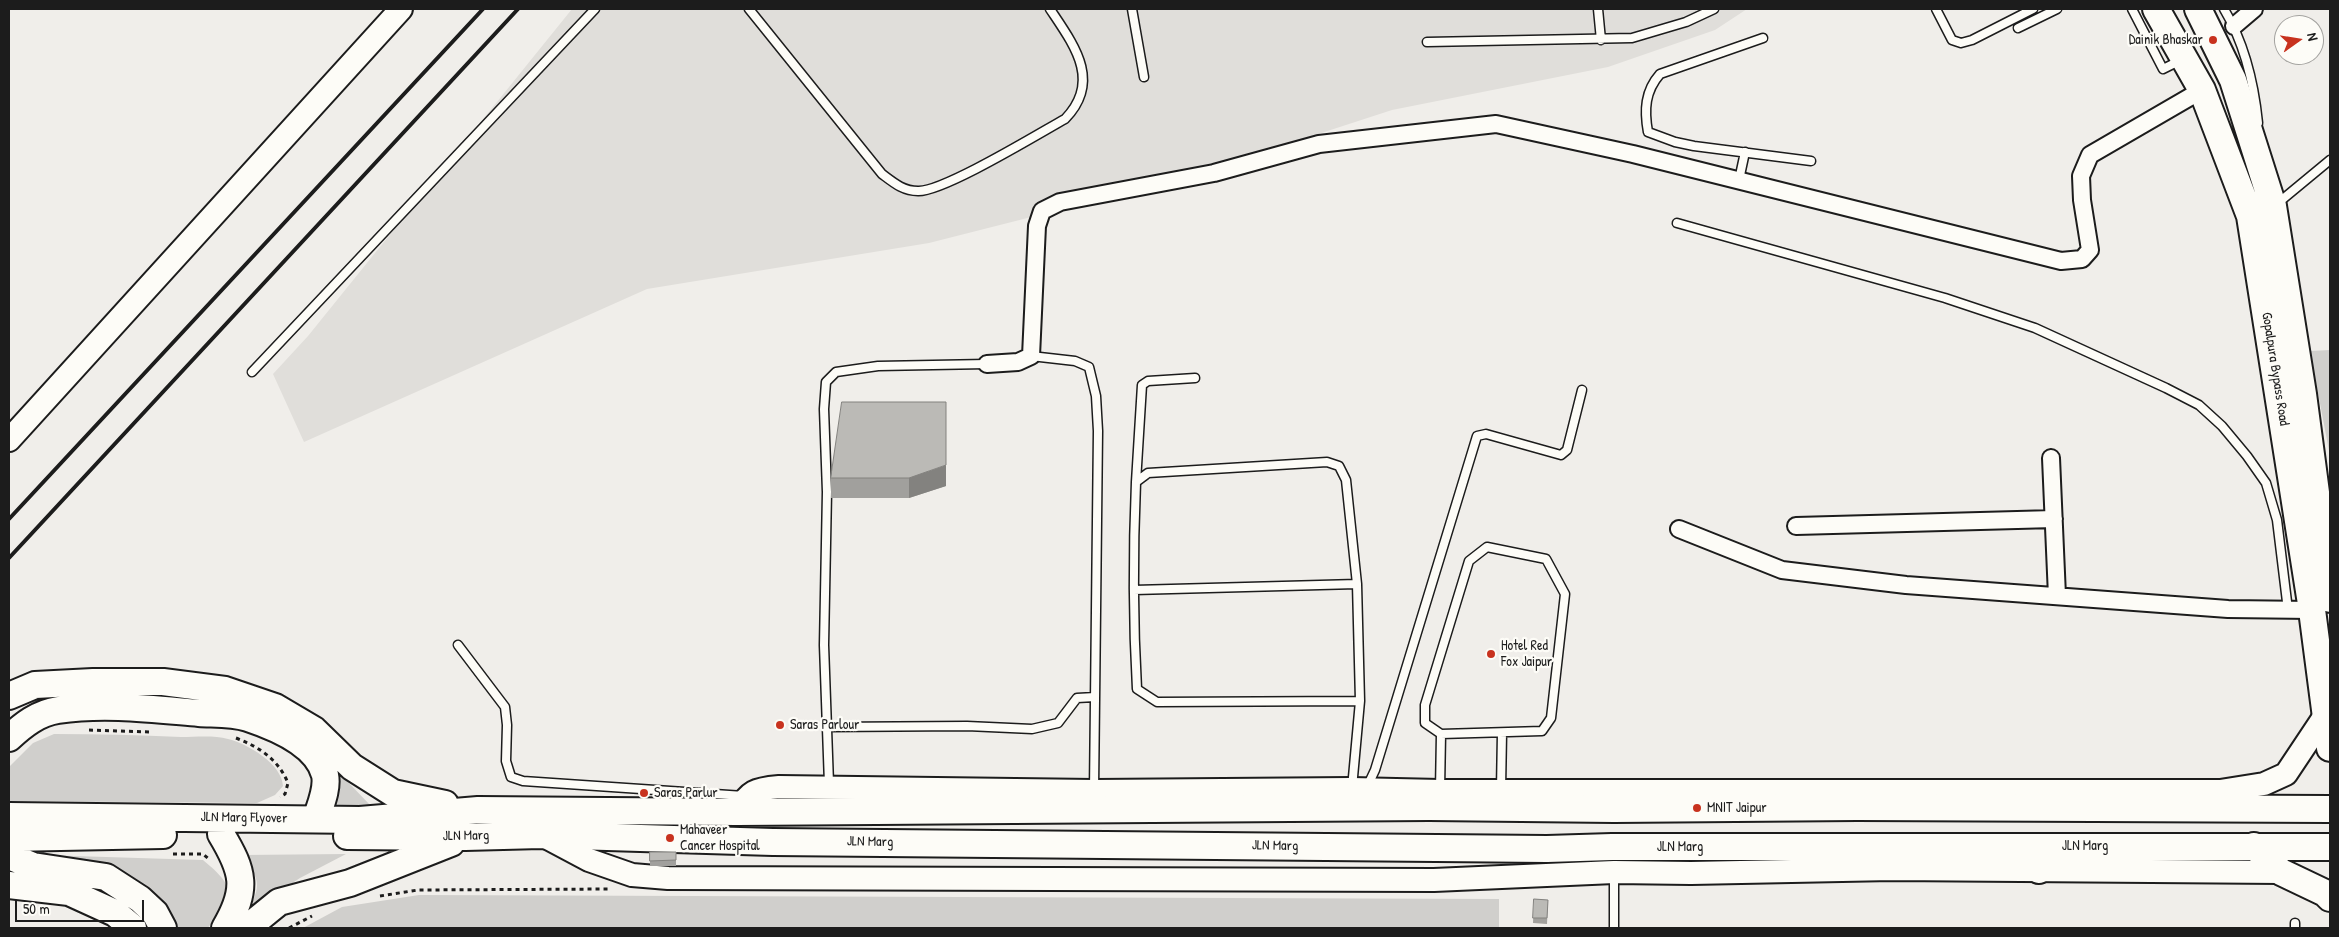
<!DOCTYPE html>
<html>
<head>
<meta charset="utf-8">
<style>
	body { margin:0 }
	#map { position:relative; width:2339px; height:937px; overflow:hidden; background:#f0eeea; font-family:"Patrick Hand",sans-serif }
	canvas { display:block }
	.frame { position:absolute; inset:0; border:10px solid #1c1c1c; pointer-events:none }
	.north { position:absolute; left:2274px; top:15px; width:50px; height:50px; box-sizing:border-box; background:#fdfcf7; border:1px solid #a3a29f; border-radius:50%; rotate:77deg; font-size:14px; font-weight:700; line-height:20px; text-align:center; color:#1c1c1c }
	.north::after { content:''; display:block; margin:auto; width:18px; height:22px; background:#c8321e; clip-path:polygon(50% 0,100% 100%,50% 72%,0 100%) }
	.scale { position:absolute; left:15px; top:900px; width:129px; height:22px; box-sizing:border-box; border:2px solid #1c1c1c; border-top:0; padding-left:6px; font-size:15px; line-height:18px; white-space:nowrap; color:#1c1c1c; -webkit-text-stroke:4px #fdfcf7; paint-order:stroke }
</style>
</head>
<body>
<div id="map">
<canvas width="2339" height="937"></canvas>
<div class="frame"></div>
<div class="north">N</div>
<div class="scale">50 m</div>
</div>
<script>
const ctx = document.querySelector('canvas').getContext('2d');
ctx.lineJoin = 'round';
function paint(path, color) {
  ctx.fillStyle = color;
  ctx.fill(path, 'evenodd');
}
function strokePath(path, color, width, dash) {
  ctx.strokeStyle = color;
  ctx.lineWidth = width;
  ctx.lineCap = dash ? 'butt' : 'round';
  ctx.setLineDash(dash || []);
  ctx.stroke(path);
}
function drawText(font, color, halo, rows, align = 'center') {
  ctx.font = font + ' "Patrick Hand",sans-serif';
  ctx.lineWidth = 4.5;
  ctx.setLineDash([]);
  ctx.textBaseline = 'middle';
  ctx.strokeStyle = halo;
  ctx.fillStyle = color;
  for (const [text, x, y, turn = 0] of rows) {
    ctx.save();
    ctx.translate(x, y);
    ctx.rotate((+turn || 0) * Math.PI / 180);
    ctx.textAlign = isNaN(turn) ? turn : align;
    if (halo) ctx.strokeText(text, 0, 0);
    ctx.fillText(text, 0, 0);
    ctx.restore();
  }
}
const built = new Path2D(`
	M572 9H1747L1715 30 1608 67 1392 110 1177 180 929 243 647 289 304 442 273 374 308 336Z`);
const green = new Path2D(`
	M2330 350V456L2310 351Z
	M54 734C97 734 139 735 181 737 196 737 214 735 228 739 248 744 282 764 283 786L275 795 257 803 9 801V767L33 743Z
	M324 757 370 805 371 811 302 808C317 791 313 780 304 760Z
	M9 854 203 860C238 889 233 894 208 928H177C174 918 167 906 159 899 131 874 47 863 9 854Z
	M346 854 300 878 247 913C262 883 260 883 243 855Z
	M419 895 1499 899V928H303L342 907Z`);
const path = new Path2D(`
	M89 730 152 732
	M236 738C259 747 278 759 288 783L285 794 280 797
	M173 854H203L210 860
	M380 896 418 890 610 889
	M289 928 312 916`);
const lane = new Path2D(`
	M749 9 882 174C894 183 903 191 918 191 943 192 1038 134 1065 119 1102 81 1074 45 1050 9
	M1132 9 1144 77
	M1598 9 1601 40
	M1936 9 1952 40 1961 43 1972 40 2033 9
	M2132 9 2163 69 2181 60
	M2224 9C2245 44 2254 83 2258 123
	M2018 28 2057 9
	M1763 38 1660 74C1645 91 1644 110 1648 132L1675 142 1694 146 1811 161
	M1427 42 1632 38 1686 22 1714 9
	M1739 180 1745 152
	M2278 203 2330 160
	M1677 223 1945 298 2035 328 2166 388 2199 405 2222 426 2247 456 2266 483 2277 520 2288 610
	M1031 356 1075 361 1089 367 1096 396 1098 431 1094 790
	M252 372 595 9
	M1136 482 1142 385 1148 381 1195 378
	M1487 547 1546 559 1565 594 1551 718 1542 731 1441 734 1425 723V705L1469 561Z
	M1134 590 1357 584
	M458 645 505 707 507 725 506 761 511 777 523 781 744 796
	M827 727 967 726 1032 729 1058 723 1077 698 1095 697
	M829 784 824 645 827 492 824 409 826 382 836 372 878 366 987 364
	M1367 787 1375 770 1477 436 1486 434 1561 455 1567 450 1582 390
	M1352 788 1360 701 1357 584 1346 480 1339 466 1327 462 1148 473 1136 482C1133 551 1133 620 1137 689L1157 702 1360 701
	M1501 789 1502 733
	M1440 790 1441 734
	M1614 875V928
	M2295 928V923`);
const street = new Path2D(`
	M2234 26 2254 9
	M987 364 1018 362 1031 356 1037 226 1042 211 1060 202 1214 173 1319 144 1496 124 1633 154 2061 261 2082 259 2090 250 2082 200 2081 176 2090 155 2202 90
	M2051 458 2057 596
	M1796 526 2054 519
	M1679 529 1782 570 1906 585 2228 609 2312 610`);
const secondary = new Path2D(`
	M9 440 401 9
	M737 812C749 791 755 789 779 787L1094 791 1352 789 1440 791H2220L2264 784 2286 774 2326 714
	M542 835 589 860 632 875 668 878 1434 880 1614 872 1691 873 1892 869 2281 872`);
const primary = new Path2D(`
	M2156 9 2202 90 2250 216 2312 610 2330 748
	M2198 9 2233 80 2273 206 2303 394 2330 599
	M9 696 35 685 93 682H163L225 690 275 707 314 730 352 767 393 793 445 804
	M9 738C23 725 38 713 58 710 104 703 152 709 199 713 214 714 233 713 248 718 275 727 317 744 325 775 328 789 320 806 316 819
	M9 816 360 820 478 810 737 812 1429 807 1614 809 1857 807 2330 809
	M221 834C244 872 248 889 225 928
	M347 836 465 837 541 835 773 842 1547 849 1612 847H2330
	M9 838 163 835
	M2254 846 2281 872 2325 893 2330 898
	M9 856 33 866 106 877 140 899 155 913 163 928
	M2039 870 2040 847
	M9 885 69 892 115 913 133 928
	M247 928 279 902 350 883 451 843`);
const rail = new Path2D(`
	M9 519 483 9
	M9 558 518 9`);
const wall = new Path2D(`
	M842 402 946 486 909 498H831V478Z
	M650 852H676V866H650Z
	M1534 899 1548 900 1547 924 1533 923Z`);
const shadedWall = new Path2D(`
	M946 465V486L909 498V478Z`);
const building = new Path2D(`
	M842 402H946V465L909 478H831Z
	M650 852H676V860L650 861Z
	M1534 899 1548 900 1547 918H1533Z`);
const markers = [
	[2213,40,5,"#c8321e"],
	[1491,654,5,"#c8321e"],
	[780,725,5,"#c8321e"],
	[644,793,5,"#c8321e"],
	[1697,808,5,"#c8321e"],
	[670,838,5,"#c8321e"]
];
const poiNames = [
	["Dainik Bhaskar",2203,40,"right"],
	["Hotel Red",1501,646],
	["Fox Jaipur",1501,662],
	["Saras Parlour",790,725],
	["Saras Parlur",654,793],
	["MNIT Jaipur",1707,808],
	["Mahaveer",680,830],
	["Cancer Hospital",680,846]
];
const streetNames = [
	["Gopalpura Bypass Road",2275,369,81],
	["JLN Marg Flyover",244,818,1],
	["JLN Marg",466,836,-1],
	["JLN Marg",870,842,1],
	["JLN Marg",1275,846,1],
	["JLN Marg",2085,846],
	["JLN Marg",1680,847]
];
paint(built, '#e0deda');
paint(green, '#d0cfcc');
strokePath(lane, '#1c1c1c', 11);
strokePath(street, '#1c1c1c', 20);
strokePath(secondary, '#1c1c1c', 26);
strokePath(primary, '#1c1c1c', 30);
strokePath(path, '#1c1c1c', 3, [4, 4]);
strokePath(lane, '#fdfcf7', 8);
strokePath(street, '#fdfcf7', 16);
strokePath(secondary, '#fdfcf7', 22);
strokePath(primary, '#fdfcf7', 26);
strokePath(rail, '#1c1c1c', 4);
paint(wall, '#a1a09d');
paint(shadedWall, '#83827f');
paint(building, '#bbbab6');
strokePath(building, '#83827f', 1);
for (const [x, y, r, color] of markers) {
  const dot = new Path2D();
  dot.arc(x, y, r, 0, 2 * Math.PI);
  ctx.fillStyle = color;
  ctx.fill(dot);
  strokePath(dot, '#fdfcf7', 2);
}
drawText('14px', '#1c1c1c', '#fdfcf7', poiNames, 'left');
drawText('14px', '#1c1c1c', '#fdfcf7', streetNames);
</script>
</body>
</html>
